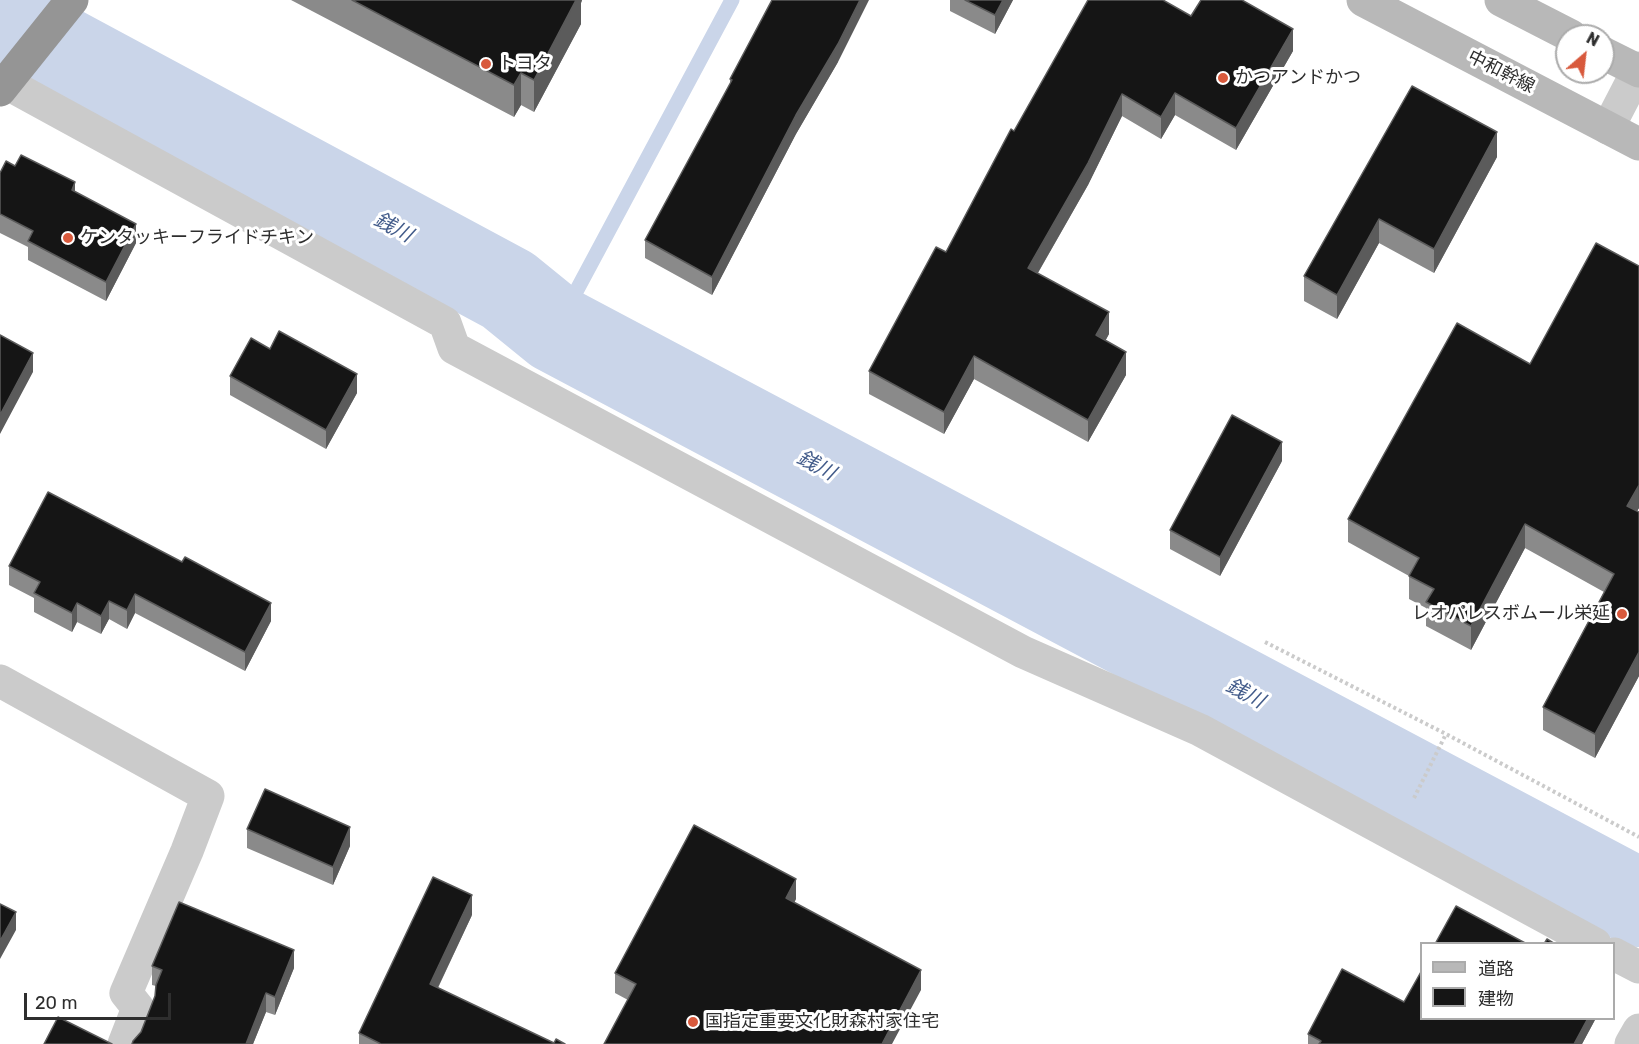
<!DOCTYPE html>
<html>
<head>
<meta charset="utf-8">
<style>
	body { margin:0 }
	#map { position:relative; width:1639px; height:1044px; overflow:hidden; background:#fff; font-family:Rubik,"Noto Sans JP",sans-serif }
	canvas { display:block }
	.legend { position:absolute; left:1420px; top:942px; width:195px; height:78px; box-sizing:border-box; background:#fff; border:2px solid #ababab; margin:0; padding:8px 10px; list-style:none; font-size:18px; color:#2e2e2e }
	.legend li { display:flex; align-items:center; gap:12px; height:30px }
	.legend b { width:30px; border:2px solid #ababab }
	.north { position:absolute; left:1555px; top:24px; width:60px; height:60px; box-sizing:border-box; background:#fff; border:2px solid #ababab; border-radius:50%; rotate:28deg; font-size:16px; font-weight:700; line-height:24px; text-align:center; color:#2e2e2e }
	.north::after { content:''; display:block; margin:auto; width:21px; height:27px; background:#d8593c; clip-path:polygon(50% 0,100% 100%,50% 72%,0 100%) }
	.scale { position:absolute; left:24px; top:993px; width:147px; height:27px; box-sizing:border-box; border:3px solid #2e2e2e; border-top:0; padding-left:8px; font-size:18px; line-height:21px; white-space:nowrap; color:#2e2e2e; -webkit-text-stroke:4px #fff; paint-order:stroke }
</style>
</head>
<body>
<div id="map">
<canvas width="1639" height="1044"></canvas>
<ul class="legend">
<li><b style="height:8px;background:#b8b8b8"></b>道路</li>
<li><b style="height:16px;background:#151515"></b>建物</li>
</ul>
<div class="north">N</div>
<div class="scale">20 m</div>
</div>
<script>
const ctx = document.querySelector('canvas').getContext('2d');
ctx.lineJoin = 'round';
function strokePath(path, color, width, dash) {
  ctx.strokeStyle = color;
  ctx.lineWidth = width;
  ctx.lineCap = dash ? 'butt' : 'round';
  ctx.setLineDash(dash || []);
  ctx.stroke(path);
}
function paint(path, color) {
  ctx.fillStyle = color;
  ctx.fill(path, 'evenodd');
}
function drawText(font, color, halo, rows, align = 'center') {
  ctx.font = font + ' Rubik,"Noto Sans JP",sans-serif';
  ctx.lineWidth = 6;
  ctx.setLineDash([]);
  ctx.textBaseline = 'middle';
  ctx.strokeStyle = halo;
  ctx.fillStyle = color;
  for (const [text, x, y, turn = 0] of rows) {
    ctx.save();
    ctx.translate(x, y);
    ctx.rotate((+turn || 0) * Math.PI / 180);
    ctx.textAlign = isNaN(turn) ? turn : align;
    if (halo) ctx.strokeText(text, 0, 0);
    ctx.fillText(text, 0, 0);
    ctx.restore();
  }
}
const stream = new Path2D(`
	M556 329 732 0`);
const river = new Path2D(`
	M0 17 508 290 556 329 1639 903`);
const path = new Path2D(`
	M1265 642 1446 734 1639 837
	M1414 798 1446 734`);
const street = new Path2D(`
	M6 83 445 323 454 348 1023 652 1200 730 1595 944
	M1608 128 1639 68
	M0 681 208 796 187 851 126 993 138 1008 124 1044
	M1614 954 1639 967
	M1631 1044 1639 1030`);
const secondary = new Path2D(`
	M1363 0 1639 144
	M1501 0 1571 36
	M1603 53 1639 71`);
const highway = new Path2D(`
	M0 90 72 0`);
const wall = new Path2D(`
	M291 0H582L581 3V24L534 112 521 105 514 117Z
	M950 0H1013L995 34 950 11Z
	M1191 16 1293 51 1236 150 1175 115 1161 139 1122 116 1088 185 1038 273 1109 334 1105 341 1126 375 1088 442 974 379 944 434 869 394V371L946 252 1014 131Z
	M838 62 796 134 712 295 645 258V240L730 85V79Z
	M1412 86 1497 157 1434 273 1379 243 1337 319 1304 301V276Z
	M15 166 75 192 136 243 106 301 28 260V247L0 233V173Z
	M1639 266V508L1637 511 1639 512V676L1595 758 1543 730V707L1604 592 1525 548 1471 650 1426 626V608L1409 599V576L1348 542V519L1530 364Z
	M270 349 357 393 326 449 230 395V376Z
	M1282 461 1220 576 1170 549V530Z
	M9 566 271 621 245 671 135 613 127 629 109 619 101 634 77 622 72 632 34 612V598L9 585Z
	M247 829 350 846 333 885 247 848Z
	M796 899 794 903 921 990 628 1000 615 993V973Z
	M472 915 438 988 554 1043 565 1044H359V1033Z
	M152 966 294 968 275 1015 266 1012 253 1044H132L141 1032 155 996 156 986 152 985Z
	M1422 1018H1596L1582 1044H1308V1034Z`);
const shadedWall = new Path2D(`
	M572 0H582L581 3V24L534 112V80Z
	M860 0H869L838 62 796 134 712 295V277L796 115Z
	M1003 0H1013L995 34V15Z
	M1293 29V51L1236 150V128Z
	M521 73V105L514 117V85Z
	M1175 93V115L1161 139V117Z
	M1122 94V116L1088 185 1028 290V268Z
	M1497 132V157L1434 273V249Z
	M75 182V201L72 190Z
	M1379 219V243L1337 319V295Z
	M136 224V243L106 301V282Z
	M1109 312V334L1096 358V335Z
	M1126 352V375L1088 442V420Z
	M33 353V372L0 434V415Z
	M974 356V379L944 434V412Z
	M357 374V393L326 449V430Z
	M1282 442V461L1220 576V557Z
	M1639 485V508L1627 529V506Z
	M1525 524V548L1471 650V626Z
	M135 594V613L127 629V610Z
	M109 601V619L101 634V616Z
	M77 603V622L72 632V613Z
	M271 603V621L245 671V652Z
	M1639 652V676L1595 758V734Z
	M350 827V846L333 885V867Z
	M796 879V899L786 918V898Z
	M472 895V915L430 1004V984Z
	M16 912V930L0 959V941Z
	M294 950V968L275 1015V997Z
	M1615 968V983L1614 985V970Z
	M921 970V990L892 1044H882Z
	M266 993V1012L253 1044H246Z
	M1588 1018H1596L1582 1044H1574Z`);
const building = new Path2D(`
	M352 0H576L534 80 521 73 514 85Z
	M772 0H860L838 44 796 115 712 277 645 240 732 80 730 79Z
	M965 0H1003L995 15Z
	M1088 0H1163L1191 16 1201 0H1242L1293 29 1236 128 1175 93 1161 117 1122 94 1088 163 1028 268 1109 312 1096 335 1126 352 1088 420 974 356 944 412 869 371 936 247 946 252 1011 129 1014 131Z
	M1412 86 1497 132 1434 249 1379 219 1337 295 1304 276Z
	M21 155 75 182 72 190 136 224 106 282 28 241 33 231 0 214V173L6 161 15 166Z
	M1596 243 1639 266V485L1627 506 1639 512V652L1595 734 1543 707 1614 574 1525 524 1471 626 1426 602 1434 589 1409 576 1419 558 1348 519 1457 323 1530 364Z
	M279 331 357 374 326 430 230 376 251 338 270 349Z
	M0 335 33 353 0 415Z
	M1232 415 1282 442 1220 557 1170 530Z
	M48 492 182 562 185 557 271 603 245 652 135 594 127 610 109 601 101 616 77 603 72 613 34 593 40 582 9 566Z
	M265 789 350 827 333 867 247 829Z
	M694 825 796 879 786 898 921 970 882 1044H604L636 984 615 973Z
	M433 877 472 895 430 984 554 1043 556 1039 565 1044H381L359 1033Z
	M179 902 294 950 275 997 266 993 246 1044H132L133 1041 141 1032 155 996 156 985 162 970 152 966Z
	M0 904 16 912 0 941Z
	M1456 906 1527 944H1435Z
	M1547 939 1555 944H1544Z
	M1342 969 1404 1002 1422 970V1018H1588L1574 1044H1319L1321 1041 1308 1034Z
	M58 1017 112 1044H44Z`);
const markers = [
	[486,64,6,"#d8593c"],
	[1223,78,6,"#d8593c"],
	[68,238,6,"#d8593c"],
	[1622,614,6,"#d8593c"],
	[693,1022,6,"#d8593c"]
];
const poiNames = [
	["トヨタ",498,64],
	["かつアンドかつ",1235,78],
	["ケンタッキーフライドチキン",80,238],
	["レオパレスボムール栄延",1610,614,"right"],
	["国指定重要文化財森村家住宅",705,1022]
];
const streetNames = [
	["中和幹線",1501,72,27]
];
const waterNames = [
	["銭川",393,228,28],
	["銭川",816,466,28],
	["銭川",1245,694,28]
];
strokePath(stream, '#cad5e9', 15);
strokePath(river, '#cad5e9', 88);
strokePath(path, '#cbcbcb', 4, [3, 3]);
strokePath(street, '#cbcbcb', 33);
strokePath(secondary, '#b8b8b8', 33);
strokePath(highway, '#959595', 33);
paint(wall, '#8a8a8a');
paint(shadedWall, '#5b5b5b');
paint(building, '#151515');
strokePath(building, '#5b5b5b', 1.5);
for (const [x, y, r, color] of markers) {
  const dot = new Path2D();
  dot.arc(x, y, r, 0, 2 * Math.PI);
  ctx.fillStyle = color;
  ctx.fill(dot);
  strokePath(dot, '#fff', 2);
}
drawText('18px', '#2e2e2e', '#fff', poiNames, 'left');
drawText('18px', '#2e2e2e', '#fff', streetNames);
drawText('italic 20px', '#425b8a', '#fff', waterNames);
</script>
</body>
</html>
